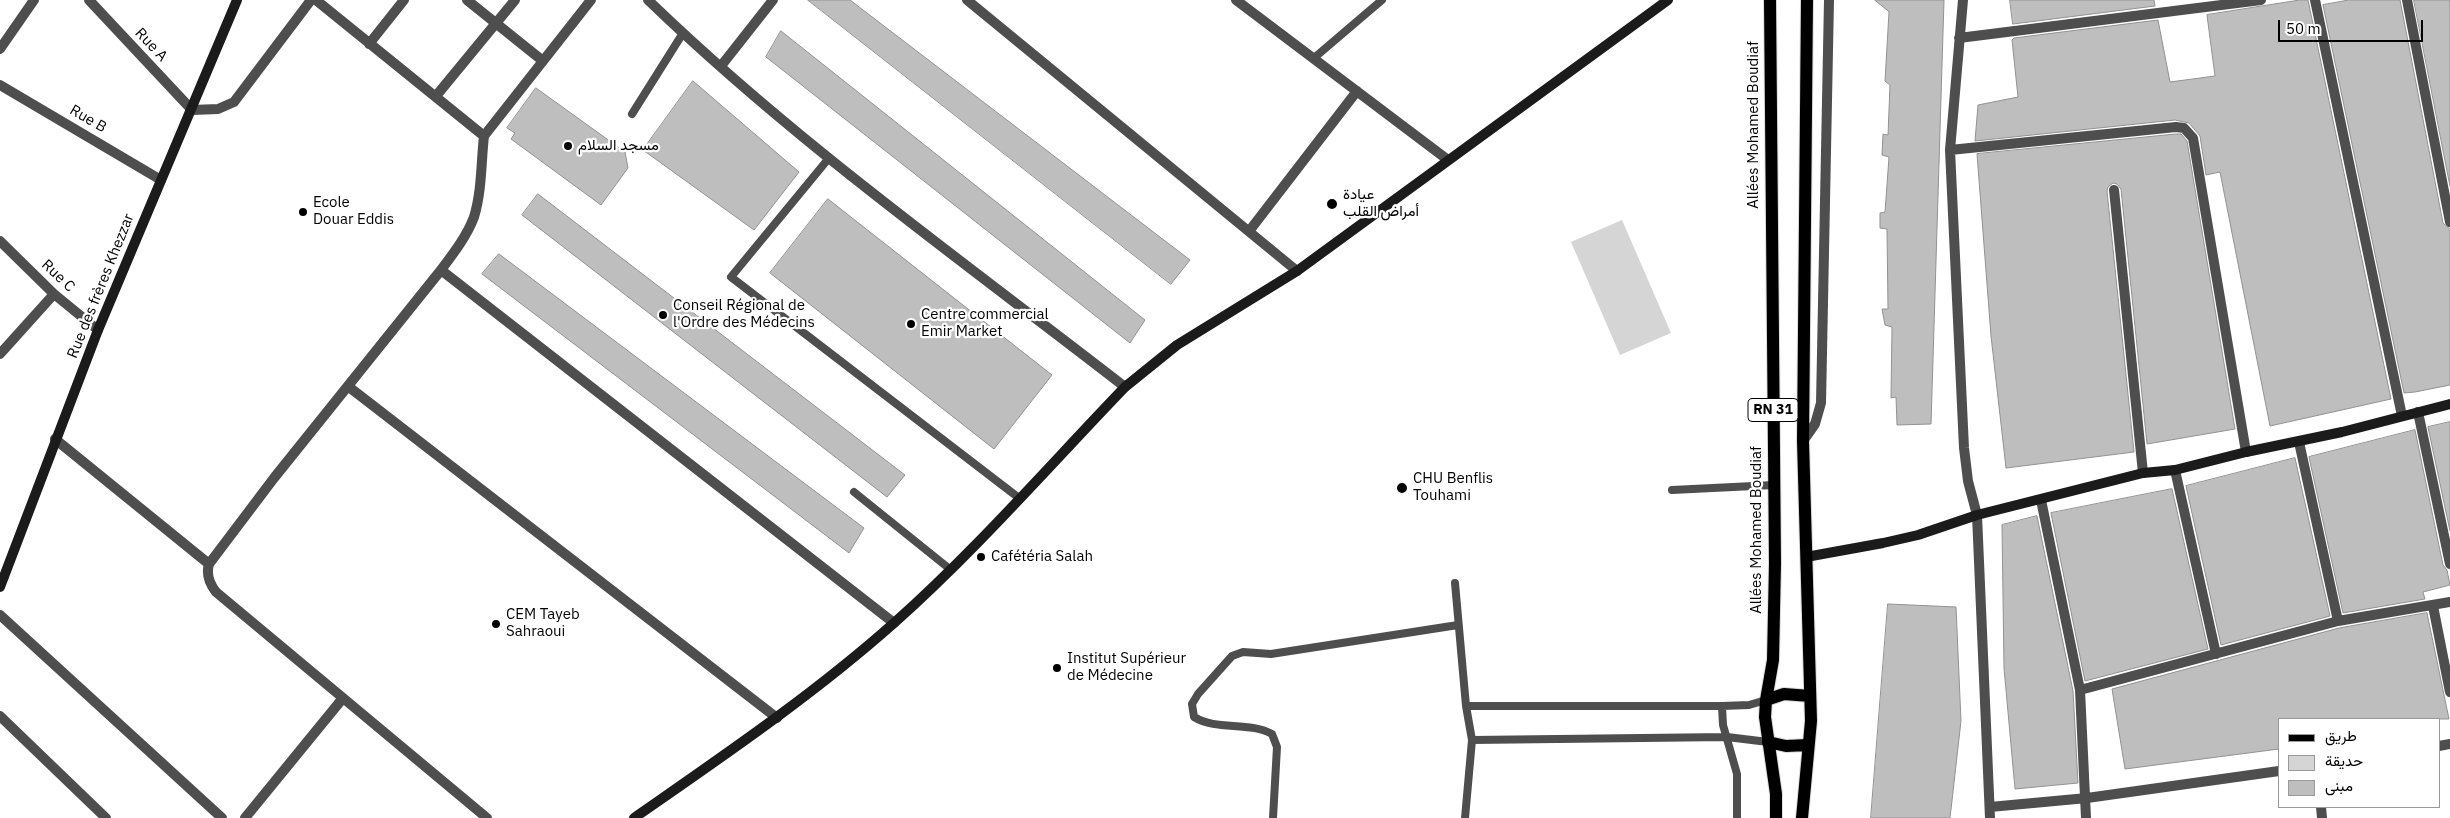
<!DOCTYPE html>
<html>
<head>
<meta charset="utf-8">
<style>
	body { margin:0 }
	#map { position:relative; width:2450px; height:818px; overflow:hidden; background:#fff; font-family:"IBM Plex Sans",Vazirmatn,sans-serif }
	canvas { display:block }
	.legend { position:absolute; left:2278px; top:718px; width:162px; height:90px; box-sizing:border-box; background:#fff; border:1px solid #999; margin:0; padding:6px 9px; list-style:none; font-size:15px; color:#000 }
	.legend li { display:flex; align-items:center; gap:10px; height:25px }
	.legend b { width:25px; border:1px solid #999 }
	.scale { position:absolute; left:2278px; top:20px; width:145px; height:22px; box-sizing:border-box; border:2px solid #000; border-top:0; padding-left:6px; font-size:15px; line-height:18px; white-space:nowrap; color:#000; -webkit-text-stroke:4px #fff; paint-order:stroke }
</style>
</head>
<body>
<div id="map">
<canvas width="2450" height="818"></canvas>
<ul class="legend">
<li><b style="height:6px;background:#000"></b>طريق</li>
<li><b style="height:14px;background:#d5d5d5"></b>حديقة</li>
<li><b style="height:14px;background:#bebebe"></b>مبنى</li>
</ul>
<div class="scale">50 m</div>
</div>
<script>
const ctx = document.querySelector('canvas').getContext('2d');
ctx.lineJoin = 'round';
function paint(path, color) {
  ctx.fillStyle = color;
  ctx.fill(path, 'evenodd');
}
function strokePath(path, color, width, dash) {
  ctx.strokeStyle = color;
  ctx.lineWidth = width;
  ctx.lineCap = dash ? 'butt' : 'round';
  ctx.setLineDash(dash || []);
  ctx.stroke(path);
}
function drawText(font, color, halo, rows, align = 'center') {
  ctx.font = font + ' "IBM Plex Sans",Vazirmatn,sans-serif';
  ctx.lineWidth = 4.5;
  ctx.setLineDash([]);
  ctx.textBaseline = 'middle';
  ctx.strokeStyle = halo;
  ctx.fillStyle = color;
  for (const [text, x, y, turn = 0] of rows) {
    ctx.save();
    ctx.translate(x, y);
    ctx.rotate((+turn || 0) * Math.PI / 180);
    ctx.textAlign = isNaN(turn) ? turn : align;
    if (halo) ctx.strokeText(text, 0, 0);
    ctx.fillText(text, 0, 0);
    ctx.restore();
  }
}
const green = new Path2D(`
	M1622 220 1671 333 1620 355 1571 242Z`);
const building = new Path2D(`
	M808 0H850L1190 260 1171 284Z
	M1875 0H1944L1931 424 1897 425 1896 397 1891 398 1892 327 1885 325 1882 309H1888L1887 229 1880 228V213L1885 212 1889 157 1882 155 1883 134 1888 135 1890 85 1885 81 1889 12Z
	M2010 0H2154L2155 6 2013 24Z
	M2300 0H2308L2391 399 2270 426 2220 172 2206 175 2200 136 2189 123 2175 120 1975 141 1978 105 2018 97 2012 40 2014 38 2158 20 2170 82 2215 76 2207 15Z
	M2349 0H2400L2443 223 2450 229V385L2415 392 2404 393 2323 5Z
	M2414 0H2450V186Z
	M781 31 1145 320 1130 343 766 57Z
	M693 81 799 172 754 230 643 150Z
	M536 88 625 152 628 168 601 205 511 139 515 133 507 128Z
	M2176 134H2181L2187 141 2235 429 2147 444 2121 189 2117 184 2113 183 2108 187 2107 191 2134 452 2006 468 1991 336 1977 154Z
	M538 194 905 475 887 497 522 215Z
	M828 199 1052 375 994 449 770 273Z
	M499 254 864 528 849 553 482 274Z
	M2450 422V531L2428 427Z
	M2415 430 2443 565 2447 570 2450 585 2423 592 2425 599 2343 613 2309 457Z
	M2295 458 2330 616 2221 645 2186 486Z
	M2172 489 2208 649 2085 681 2051 513Z
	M2037 516 2073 691 2078 783 2015 789 2004 668 2002 525Z
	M1888 604 1956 607 1961 721 1950 818H1871Z
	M2427 613 2449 719H2279V749L2125 769 2112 689 2339 628Z`);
const lane = new Path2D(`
	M1314 58 1382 0
	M632 114 683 33
	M829 158 731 277 1019 498
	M1672 490 1774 485
	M854 492 951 570
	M1455 583 1466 706 1472 740 1465 818
	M1466 706H1722L1749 705 1766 700
	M1722 706 1723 725 1737 774V818
	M1472 740 1727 737 1768 742
	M1273 818 1277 747 1272 734C1248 721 1217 731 1194 717L1192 704 1198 694 1232 656 1243 652 1271 654 1458 625`);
const street = new Path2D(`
	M89 0 192 110 218 109 234 102 311 0
	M316 0 484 136C481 162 482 191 474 217 467 236 453 254 441 270L274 478 209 564C206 574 209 583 216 592L487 818
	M467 0 543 61
	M648 0C795 142 964 262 1125 387
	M967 0 1297 271
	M1236 0 1448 160
	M1963 0 1950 150 1964 448 1968 481 1977 515 1990 818
	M2315 0 2402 416
	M2407 0 2450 222
	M1959 38 2261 0
	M369 44 404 0
	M0 49 34 0
	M721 66 773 0
	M0 85 161 180
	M436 96 515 0
	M484 136 591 0
	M1950 150 2176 127 2184 128 2193 138 2246 452
	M2114 190 2143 473
	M1250 230 1357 91
	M0 241 54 294 98 330
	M441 270 894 623
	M0 354 54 294
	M349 387 777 718
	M2418 412 2450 564
	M55 439 209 564
	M1803 441 1815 424 1821 403 1829 0
	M2299 442 2338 621
	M2175 470 2216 654
	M2041 500 2080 690 2086 818
	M2433 606 2450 692
	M0 615 222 818
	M2080 690 2338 621 2450 602
	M0 716 106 818
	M2439 746 2450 744
	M1990 807 2087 798 2279 771
	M2321 807 2322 818
	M245 818 343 698`);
const secondary = new Path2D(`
	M1806 557 1883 543 1918 535 1977 515 2143 473 2175 470 2246 452 2342 432 2450 404
	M0 587 98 330 237 0
	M634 818C723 756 813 695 894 623 976 550 1049 466 1125 387L1177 345 1297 271 1668 0`);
const primary = new Path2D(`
	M1770 0 1775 563 1773 660 1766 700 1765 717 1776 794V818
	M1766 700 1784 694 1810 696
	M1768 742 1786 746 1808 745
	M1802 818 1811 721 1803 441 1807 0`);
const markers = [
	[568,146,5,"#000"],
	[1332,204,6,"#000"],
	[303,212,5,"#000"],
	[663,315,5,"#000"],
	[911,324,5,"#000"],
	[1402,488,6,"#000"],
	[981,557,5,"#000"],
	[496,624,5,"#000"],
	[1057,668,5,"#000"]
];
const shields = [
	[1773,410,50]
];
const shieldNames = [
	["RN 31",1773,410]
];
const streetNames = [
	["Rue A",151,45,47],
	["Rue B",88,119,30],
	["Allées Mohamed Boudiaf",1754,125,-90],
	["Rue C",58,276,43],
	["Rue des frères Khezzar",101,286,-68],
	["Allées Mohamed Boudiaf",1757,530,-90]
];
const poiNames = [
	["مسجد السلام",578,146],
	["عيادة",1343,195],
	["أمراض القلب",1343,212],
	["Ecole",313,203],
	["Douar Eddis",313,220],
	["Conseil Régional de",673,306],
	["l'Ordre des Médecins",673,323],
	["Centre commercial",921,315],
	["Emir Market",921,332],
	["CHU Benflis",1413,479],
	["Touhami",1413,496],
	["Cafétéria Salah",991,557],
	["CEM Tayeb",506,615],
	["Sahraoui",506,632],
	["Institut Supérieur",1067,659],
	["de Médecine",1067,676]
];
paint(green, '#d5d5d5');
paint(building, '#bebebe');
strokePath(building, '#929292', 1);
strokePath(primary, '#dbdbdb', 14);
strokePath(lane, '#4e4e4e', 8);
strokePath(street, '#4e4e4e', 10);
strokePath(secondary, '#1b1b1b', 10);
strokePath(primary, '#000', 12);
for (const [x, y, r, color] of markers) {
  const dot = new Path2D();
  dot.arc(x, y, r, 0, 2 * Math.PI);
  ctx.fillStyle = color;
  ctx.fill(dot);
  strokePath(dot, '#fff', 2);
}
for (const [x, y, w] of shields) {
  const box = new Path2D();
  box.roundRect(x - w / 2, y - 11.5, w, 23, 4);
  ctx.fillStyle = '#fff';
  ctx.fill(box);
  strokePath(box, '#000', 1);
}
drawText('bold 14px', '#000', null, shieldNames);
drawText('15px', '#000', '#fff', streetNames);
drawText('15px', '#000', '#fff', poiNames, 'left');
</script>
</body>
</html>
